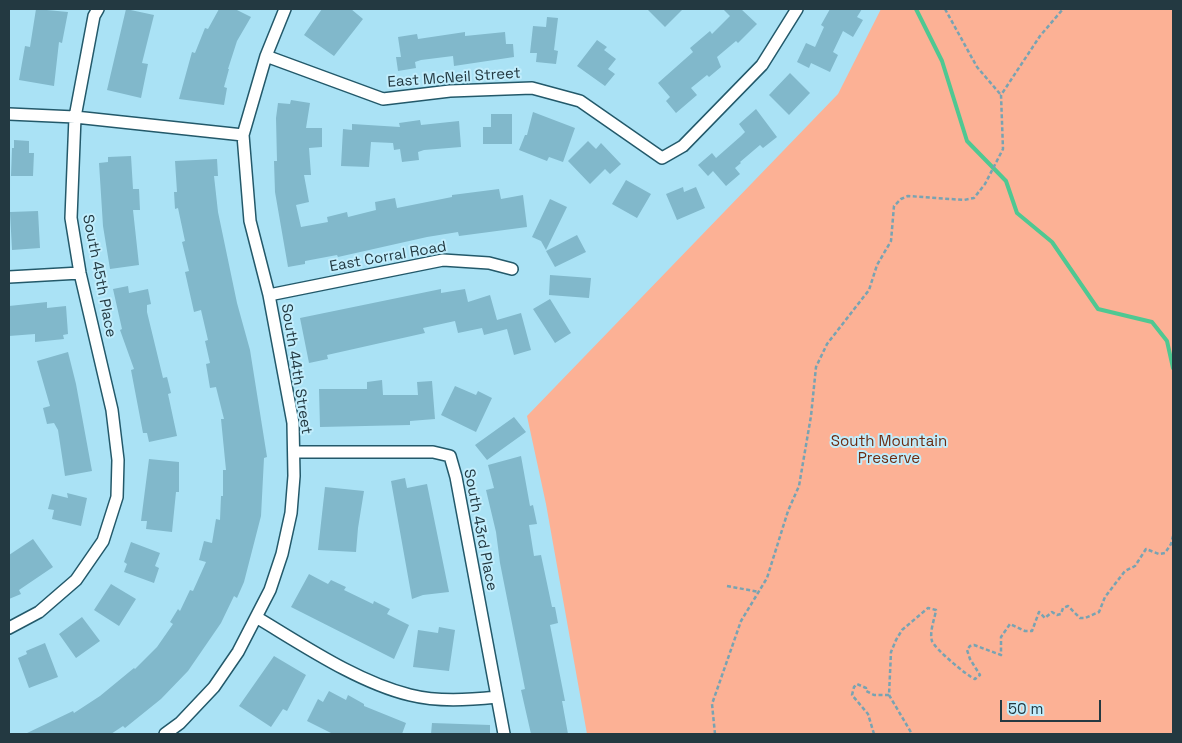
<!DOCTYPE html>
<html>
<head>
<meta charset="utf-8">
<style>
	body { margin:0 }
	#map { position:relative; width:1182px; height:743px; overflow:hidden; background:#aae2f5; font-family:"Space Grotesk",sans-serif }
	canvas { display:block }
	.frame { position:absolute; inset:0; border:10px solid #233941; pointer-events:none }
	.scale { position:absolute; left:1000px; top:700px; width:101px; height:22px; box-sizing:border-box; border:2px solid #233941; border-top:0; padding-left:6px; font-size:15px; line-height:18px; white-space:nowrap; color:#233941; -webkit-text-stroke:4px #c1edfc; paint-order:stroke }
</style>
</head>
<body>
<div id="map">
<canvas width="1182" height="743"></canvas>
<div class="frame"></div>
<div class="scale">50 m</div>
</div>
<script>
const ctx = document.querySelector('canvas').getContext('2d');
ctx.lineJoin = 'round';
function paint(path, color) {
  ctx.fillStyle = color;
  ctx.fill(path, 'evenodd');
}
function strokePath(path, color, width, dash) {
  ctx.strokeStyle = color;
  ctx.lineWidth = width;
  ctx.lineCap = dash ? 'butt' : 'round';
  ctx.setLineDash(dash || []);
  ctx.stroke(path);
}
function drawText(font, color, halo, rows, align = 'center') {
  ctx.font = font + ' "Space Grotesk",sans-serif';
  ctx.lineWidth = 4;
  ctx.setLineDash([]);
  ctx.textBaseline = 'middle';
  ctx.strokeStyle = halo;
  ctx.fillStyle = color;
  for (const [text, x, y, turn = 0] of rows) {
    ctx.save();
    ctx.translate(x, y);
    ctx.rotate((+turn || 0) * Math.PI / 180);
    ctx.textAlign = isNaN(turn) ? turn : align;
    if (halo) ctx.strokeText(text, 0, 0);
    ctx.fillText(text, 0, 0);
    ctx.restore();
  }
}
const green = new Path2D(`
	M881 9H1173V734H587L546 504 527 416 838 94Z`);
const stream = new Path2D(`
	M916 9 942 61 967 141 1006 181 1017 213 1052 242 1098 309 1152 322 1167 341 1173 368`);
const building = new Path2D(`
	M36 9 68 12 62 43 59 42 54 86 19 80 25 46 30 47Z
	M126 9 154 15 142 63 148 64 141 98 107 90Z
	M219 9H235L251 17 237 41 228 69H229L224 87 227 88 224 105 179 99 192 52 195 53 205 28 208 29Z
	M322 9H351L363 19 334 56 304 35Z
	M647 9H683L665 27Z
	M723 9H741L757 24 738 43 736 41 717 57 721 67 709 77 707 75 691 88 697 95 676 113 666 101 670 97 658 83 693 52 690 48 710 31 712 34 730 16Z
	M830 9H862L857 17 863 20 853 37 843 31 833 52 838 55 830 72 811 63 809 68 797 62 806 43 815 47 824 27 821 25Z
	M547 17 558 18 554 50 558 51 556 64 536 62 537 53H530L533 26 546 27Z
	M465 32V36L505 32 506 44H513L514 57 454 66 453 56 421 60 415 62 416 68 398 71 396 57H401L398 37 417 34 418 39Z
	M597 40 607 47 604 50 616 59 608 69 615 74 605 86 577 66Z
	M790 73 810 93 789 115 769 95Z
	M291 100 310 103 306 128H322V147L309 148 311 175H304L309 202 296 205 301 227 328 222 327 217 347 212 348 217 376 210 375 202 395 198 397 208 452 197V195L499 189 501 199 523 195 527 227 459 236 458 232 427 237 338 257 337 255 305 261V264L288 267 275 192 274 161H277L276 118 278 103 290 104Z
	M756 109 777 137 763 148 760 145 740 162 741 163 735 168 740 174 726 186 713 171 708 176 698 165 712 153 716 158 741 136 745 132 739 124Z
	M533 112 575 128 563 162 549 157 547 161 519 150 525 135H527Z
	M491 114H512V144H483V127H491Z
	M420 120 421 125 459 121 461 147 424 150 418 152 419 160 402 162 400 149 394 150 393 143 371 142 369 167 341 166 343 129 352 130V124L400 127 399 123Z
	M14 140 29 141V153H34L33 176H11L12 148H14Z
	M588 141 596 149 601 143 621 164 610 174 605 169 590 184 568 161Z
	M131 156 133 189H139L140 210H133L139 265 110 269 103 226 99 163 108 162V157Z
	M217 159 218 176H214L218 212 237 303 250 350 267 457 264 458 261 516 244 582 237 598 234 596 221 623 188 671 161 699 125 728 123 726 111 734H25L73 711 74 713 100 696 134 668 135 669 157 647 173 624 170 622 178 609 180 611 190 590 193 591 206 562 199 560 204 541 212 543 216 519 220 520 221 496H223V470H226L221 419H224L216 387 210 388 206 364 210 363 205 341 208 340 201 310 194 312 185 272 189 271 182 242 185 241 178 208 175 209 174 192H177L175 161Z
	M626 180 651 194 637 218 612 204Z
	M683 187 684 192 696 187 705 208 677 220 666 194Z
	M550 199 567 207 546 250 541 241 532 237Z
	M38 211 40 248 12 250 10 212Z
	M577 235 586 252 555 267 546 251Z
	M550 275 591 278 589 298 549 295Z
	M128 286 129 293 148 289 151 304 147 305V312L163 378 167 377 171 393 168 394 177 436 149 442 147 433H143L131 370 134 369 120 330 122 329 113 289Z
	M441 289V293L465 289 468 302 490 295 497 320 521 313 531 350 514 355 507 329 484 335 482 328 458 333 455 321 423 328 425 333 327 355 328 359 309 363 300 318Z
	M550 299 571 333 555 343 533 309Z
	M47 302V308L66 306 68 334 63 335 64 339 35 342V334L9 336V306Z
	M68 352 76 384 92 471 65 476 58 430 54 423 47 424 43 408 50 406 37 361Z
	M382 380 383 395H418L417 382 432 381 435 419 410 421V425L320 427 319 389H367V382Z
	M455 386 476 395 478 391 492 398 476 432 441 415Z
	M514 417 526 432 487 460 475 445Z
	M521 456 530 506 533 505 537 524 529 525 534 556 541 555 552 607H555L558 623 550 625 565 701H562L568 734H531L521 690 525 689 500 563 496 532 486 490 494 488 488 465Z
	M149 459 179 462V492H176L172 532 146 529 147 521H141Z
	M405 478 407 488 427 484 449 592 423 595 412 599 391 481Z
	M325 487 364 491 358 528 356 552 318 550Z
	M67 493 87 498 81 526 52 519 54 510 48 509 52 494 68 498Z
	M33 539 53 567 19 590 21 594 9 599V555Z
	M131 542 160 553 155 566 159 568 154 583 124 572 127 564 124 562Z
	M309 574 328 584 331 580 346 587 344 590 373 604 374 601 390 609 387 614 409 625 394 659 291 607Z
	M111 584 136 599 119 626 94 610Z
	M82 617 100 641 76 658 59 634Z
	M439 627 455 630 449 671 413 667 418 630 438 633Z
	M45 643 58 677 29 688 18 658 27 654 26 651Z
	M274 656 306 675 287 711 283 709 271 727 239 706Z
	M329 691 346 700 348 695 364 704V706L406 723 402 734H333L307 721 318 699 323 702Z
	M432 723 490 725V734H431Z`);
const path = new Path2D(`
	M945 9 977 67 1001 95
	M727 586 759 592
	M889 695 912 734
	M715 734 712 704 741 621 767 578 788 511 799 486 811 416 816 367 827 344 869 290 877 265 891 241 894 206 901 199 908 196 964 200 974 198 985 184 1003 149 1001 95 1040 36 1063 9
	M874 734 868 714 852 695 854 687 857 684 866 688V691L874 695H889L891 652 896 640 902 630 928 608 936 610C935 618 929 632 932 641 934 648 967 676 975 679L980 675 970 659 967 650 970 646 974 645 1001 655V637L1010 624 1025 631H1032L1039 612 1045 618 1052 612 1057 615 1061 614 1063 608 1068 606 1080 618H1085L1099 612 1105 597 1125 571 1135 566 1146 549 1159 554 1165 553 1171 544 1173 536`);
const street = new Path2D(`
	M266 56 383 99 450 91 532 88 580 101 662 158 683 146 762 65 797 9
	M9 114 75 117 243 135
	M9 277 80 273
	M269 295 443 260 489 263 512 269
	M294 452H433L450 456 456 477 504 734
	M256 617C303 645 357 682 410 695 438 702 468 700 497 697
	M9 628 39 612 76 580 103 541 117 497 118 460 112 410 80 273 71 218 75 117 94 16 98 9
	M165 734 180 723 214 687 238 652 270 590 282 554 291 513 294 476 293 423 269 295 250 221 243 135 266 56 285 9`);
const streetNames = [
	["East McNeil Street",454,78,-4],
	["East Corral Road",388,257,-10],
	["South 45th Place",99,276,79],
	["South 44th Street",296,369,81],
	["South 43rd Place",480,530,79]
];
const parkNames = [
	["South Mountain",889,442],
	["Preserve",889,459]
];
paint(green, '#fcb195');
strokePath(stream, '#4fc892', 4);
paint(building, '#81b8cb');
strokePath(street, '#23596a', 14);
strokePath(path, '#78a3b2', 2.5, [4, 2.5]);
strokePath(street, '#fff', 11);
drawText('15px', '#233941', '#c1edfc', streetNames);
drawText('15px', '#6c2c12', '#c1edfc', parkNames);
</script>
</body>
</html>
